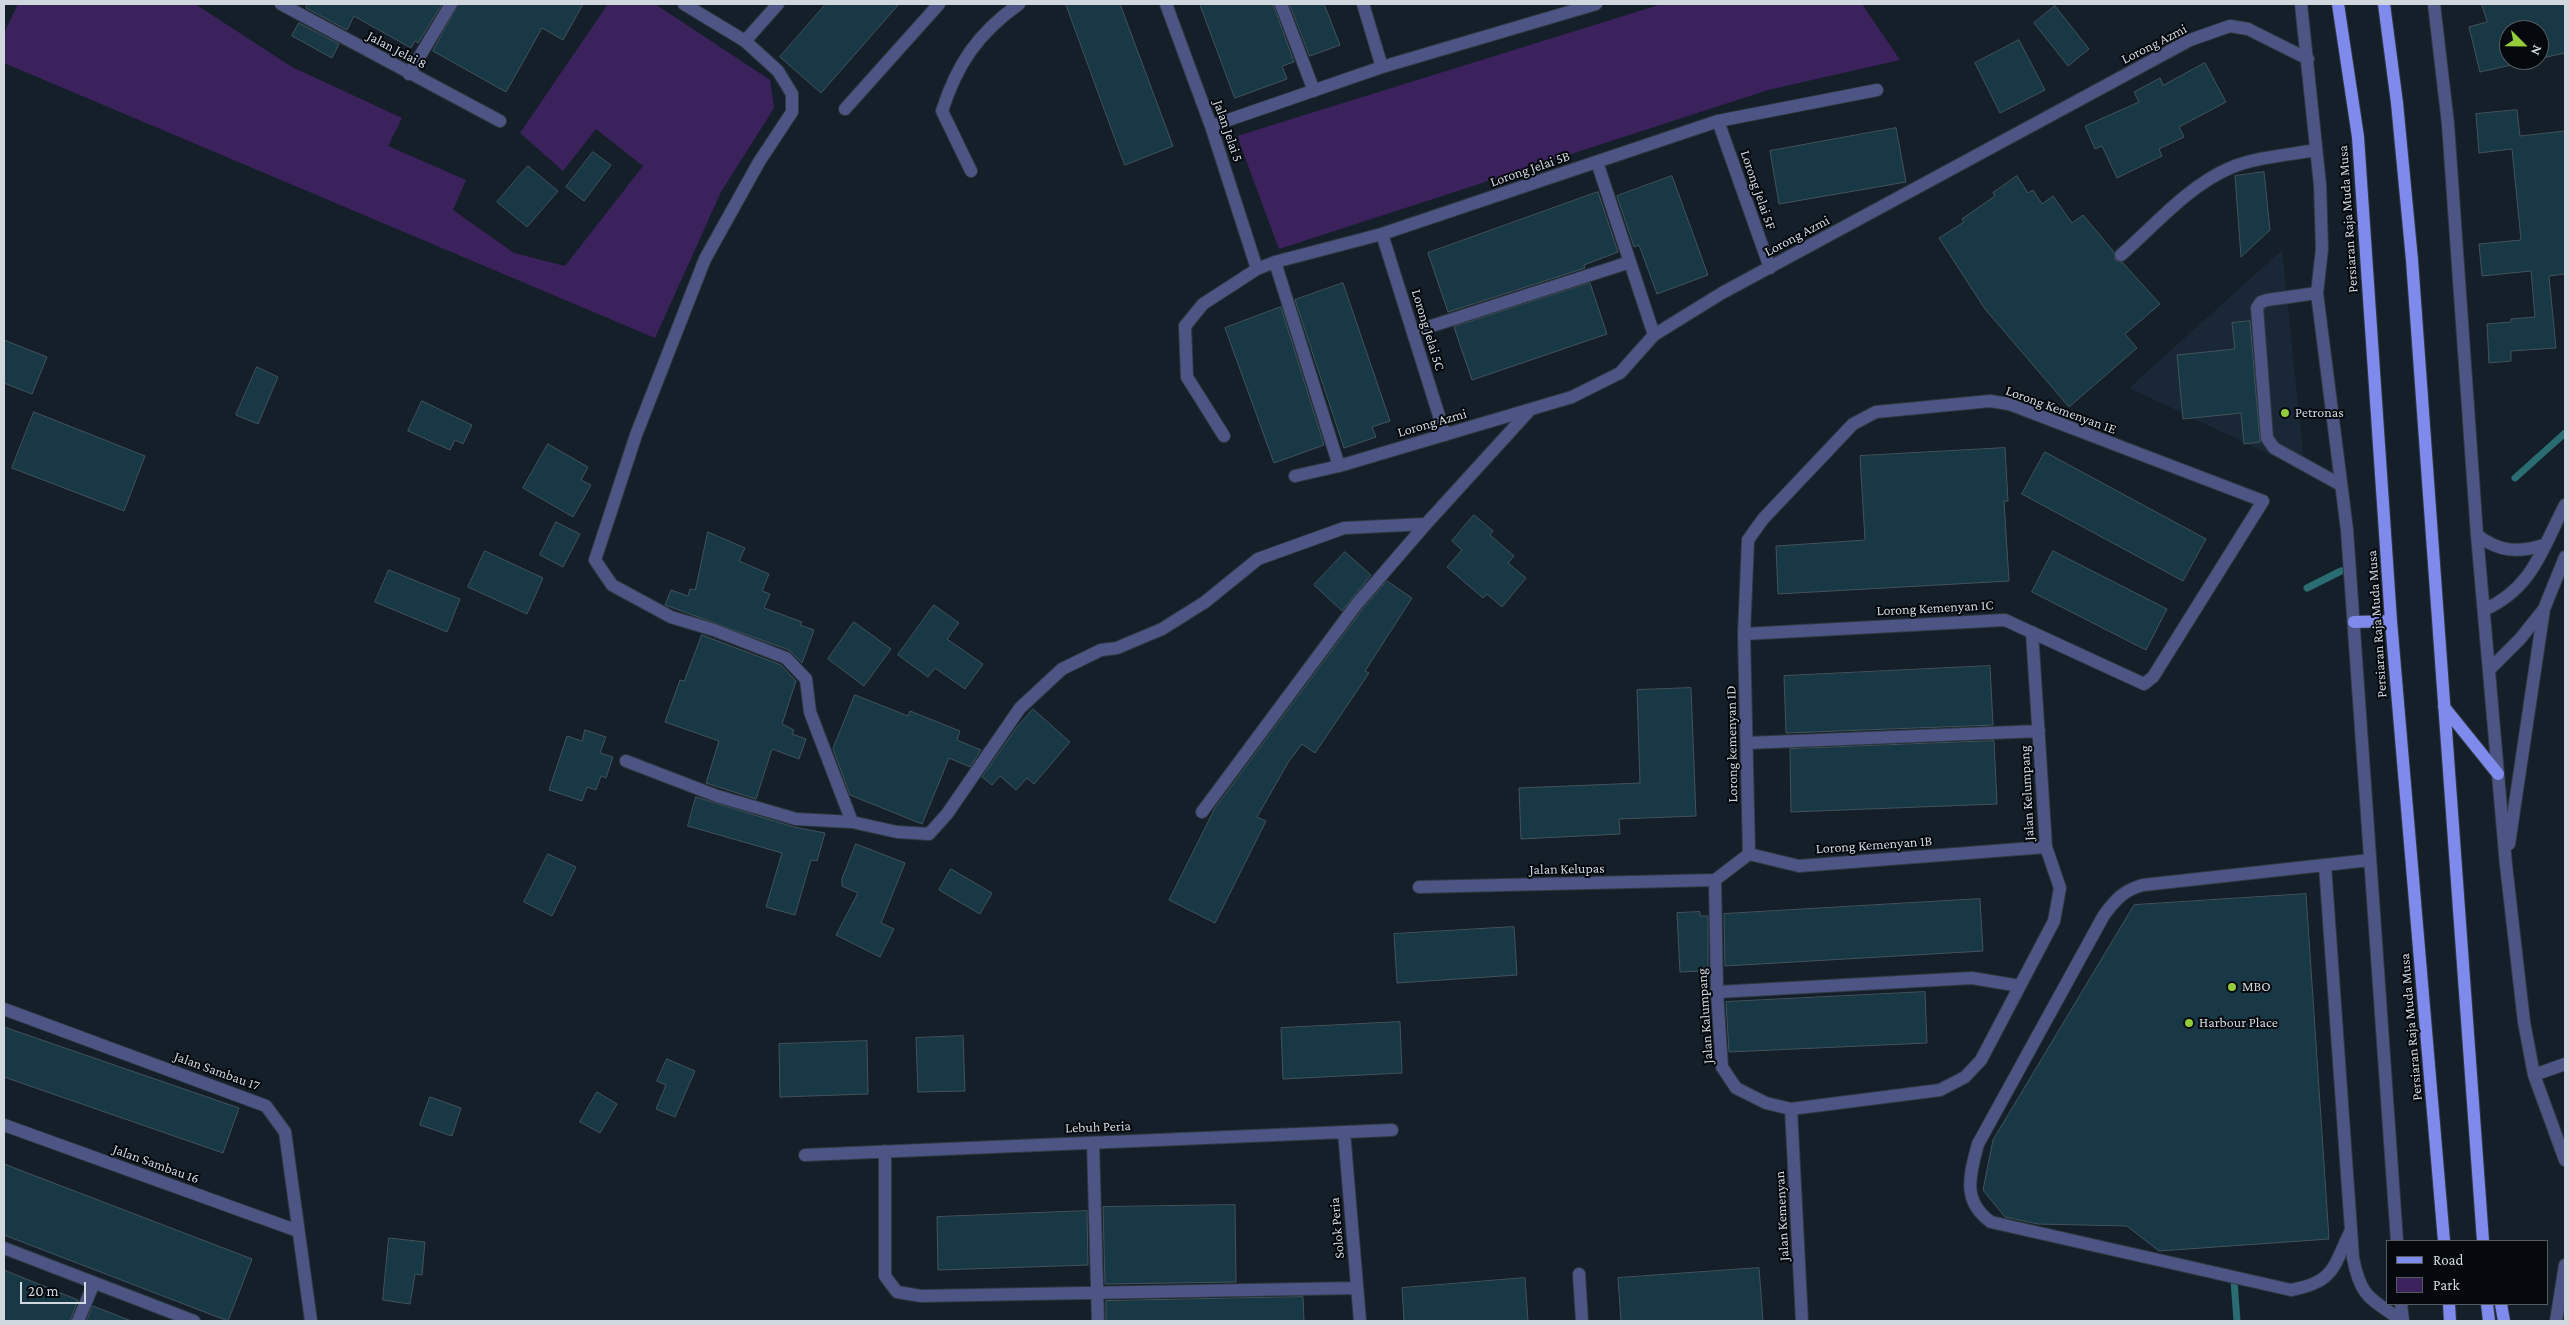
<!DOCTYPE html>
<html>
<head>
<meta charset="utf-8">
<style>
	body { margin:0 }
	#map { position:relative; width:2569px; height:1325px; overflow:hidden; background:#151f29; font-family:"Crimson Pro",serif }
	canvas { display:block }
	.frame { position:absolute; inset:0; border:5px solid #d0d7de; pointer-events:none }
	.legend { position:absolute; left:2386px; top:1240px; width:162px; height:65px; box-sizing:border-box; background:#05080d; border:1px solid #565b61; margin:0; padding:6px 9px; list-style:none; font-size:15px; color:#d0d7de }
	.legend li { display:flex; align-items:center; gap:10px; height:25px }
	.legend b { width:25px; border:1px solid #565b61 }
	.north { position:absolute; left:2499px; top:20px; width:50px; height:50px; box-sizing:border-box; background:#05080d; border:1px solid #565b61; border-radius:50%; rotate:113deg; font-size:14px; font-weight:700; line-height:20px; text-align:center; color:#d0d7de }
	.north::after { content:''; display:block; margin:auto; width:18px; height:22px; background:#95cc3b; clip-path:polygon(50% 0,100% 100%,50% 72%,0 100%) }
	.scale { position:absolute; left:20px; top:1282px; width:66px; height:22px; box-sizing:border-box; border:2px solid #d0d7de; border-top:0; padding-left:6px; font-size:15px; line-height:18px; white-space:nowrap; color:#d0d7de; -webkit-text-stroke:4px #05080d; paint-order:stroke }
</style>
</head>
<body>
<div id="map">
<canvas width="2569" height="1325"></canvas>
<div class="frame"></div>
<ul class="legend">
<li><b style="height:6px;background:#7e8aec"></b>Road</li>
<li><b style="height:14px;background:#3c225d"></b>Park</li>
</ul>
<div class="north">N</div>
<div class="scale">20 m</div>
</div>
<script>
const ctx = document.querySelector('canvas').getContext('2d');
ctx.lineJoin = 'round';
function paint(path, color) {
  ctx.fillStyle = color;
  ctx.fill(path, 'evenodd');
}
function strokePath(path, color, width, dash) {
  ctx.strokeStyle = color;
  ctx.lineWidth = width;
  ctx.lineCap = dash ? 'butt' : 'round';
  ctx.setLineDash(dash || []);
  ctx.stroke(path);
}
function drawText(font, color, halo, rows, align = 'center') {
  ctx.font = font + ' "Crimson Pro",serif';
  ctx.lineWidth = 4;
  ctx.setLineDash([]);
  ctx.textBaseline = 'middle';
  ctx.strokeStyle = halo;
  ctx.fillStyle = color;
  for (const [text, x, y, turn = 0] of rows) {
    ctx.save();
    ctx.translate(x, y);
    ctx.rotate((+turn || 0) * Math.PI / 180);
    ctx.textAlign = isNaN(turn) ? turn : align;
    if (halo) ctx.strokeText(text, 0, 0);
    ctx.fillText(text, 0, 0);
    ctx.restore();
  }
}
const built = new Path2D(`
	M2282 250 2305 471 2129 388Z`);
const green = new Path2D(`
	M18 4H195L292 67 402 118 388 146 466 180 453 210 514 253 565 266 643 166 596 129 563 171 520 133 608 4H655L770 80 774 108 721 192 655 338 4 63V33Z
	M1662 4H1862L1900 60 1768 90 1279 249 1237 136Z`);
const stream = new Path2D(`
	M2515 478 2565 433
	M2307 588 2341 571
	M2234 1281 2237 1321`);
const building = new Path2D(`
	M308 4H442L418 43 415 41 411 48 354 16 347 30 306 8Z
	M459 4H583L563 40 542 28 506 92 433 51Z
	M826 4H899L821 93 780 57Z
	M1066 4H1120L1173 146 1125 165Z
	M1200 4H1273L1294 62 1282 66 1287 79 1235 98Z
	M1290 4H1324L1340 45 1310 56Z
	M2482 4H2565V53L2480 72 2469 27 2487 22ZM2509 30H2539V60H2509Z
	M2055 6 2089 49 2068 66 2034 23Z
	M299 23 339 44 332 58 292 36Z
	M2019 40 2045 90 2000 113 1975 63Z
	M2205 63 2226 102 2179 127 2184 137 2159 149 2162 156 2117 178 2102 146 2095 149 2085 126 2139 102 2134 92 2160 78 2163 85Z
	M2517 110 2520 136 2565 131V274L2549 276 2556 348 2511 351V361L2489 363 2487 324 2511 322V319L2535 317 2531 271 2482 276 2479 244 2521 240 2512 149 2479 153 2476 114Z
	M1896 128 1906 182 1779 204 1770 151Z
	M593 152 611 165 584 201 566 187Z
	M528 166 558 191 527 227 497 202Z
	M2264 172 2270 230 2241 257 2235 176Z
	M1672 176 1708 275 1657 294 1639 245 1634 247 1617 196Z
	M2017 176 2028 193 2033 190 2042 204 2053 196 2072 223 2083 215 2114 252 2115 260 2123 263 2160 304 2125 334 2137 348 2069 407 1985 309 1939 238 1964 222 1962 219 1995 196 1993 193Z
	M1598 192 1618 252 1584 265 1585 268 1448 312 1428 253Z
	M1343 283 1390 421 1372 427 1376 437 1344 448 1295 300Z
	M1590 283 1607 334 1472 380 1454 327Z
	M1281 307 1324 445 1274 463 1225 328Z
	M2250 321 2260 442 2244 444 2241 413 2183 419 2177 355 2235 349 2232 323Z
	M4 340 47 357 32 394 4 383Z
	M257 367 278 377 258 424 236 415Z
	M422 401 472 425 463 444 455 440 450 450 408 431Z
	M34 412 145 456 124 511 12 468Z
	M548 444 588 467 581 480 591 485 573 517 523 488Z
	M2005 448 2008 501H2004L2009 581 1778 594 1776 546 1865 540 1860 456Z
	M2045 452 2206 539 2183 581 2022 494Z
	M1474 515 1493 531 1490 535 1514 556 1508 563 1526 578 1502 607 1487 594 1483 598 1447 567 1462 550 1452 541Z
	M556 522 580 534 563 567 540 555Z
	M708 532 745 548 739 561 769 574 762 591 770 594 764 608 802 622 800 625 814 630 802 663 789 650 665 605 671 590 688 596 690 589 695 590Z
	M485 551 543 578 527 614 468 587Z
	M2053 551 2167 609 2146 650 2032 592Z
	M1345 552 1371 575 1342 611 1314 585Z
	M389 570 460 599 447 632 375 602Z
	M1387 581 1412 598 1365 671 1369 673 1315 753 1302 744 1289 761 1257 817 1266 821 1215 923 1169 900 1215 808 1362 610Z
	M934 605 959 623 947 639 983 664 965 689 935 668 928 677 898 655Z
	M854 622 891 649 864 686 828 659Z
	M702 635 781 665 796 681 782 724 794 730 792 734 806 739 799 759 772 749 756 799 706 783 719 741 665 722 680 680 684 681Z
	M1990 666 1993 725 1786 733 1784 676Z
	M1691 688 1696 816 1619 819 1620 834 1521 839 1519 788 1640 783 1637 690Z
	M855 695 908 716 910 711 960 731 957 740 981 750 970 767 949 758 922 824 850 795 833 749Z
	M1033 709 1070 742 1034 784 1027 778 1016 790 1000 776 992 785 982 777 1017 727Z
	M585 730 606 737 600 753 613 757 606 778 601 776 596 790 587 787 582 801 549 790 567 736 582 741Z
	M1994 741 1997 804 1791 812 1790 749Z
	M696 797 794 827 825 833 817 861 811 860 795 915 766 907 782 853 688 826Z
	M856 844 905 863 881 923 894 929 880 957 836 935 858 893 842 886V879Z
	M548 854 576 867 552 916 524 902Z
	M951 869 992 893 980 914 939 890Z
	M2306 894 2329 1239 2159 1251 2127 1226 2038 1224 2005 1217 1983 1190 1993 1140 2134 905Z
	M1980 899 1983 951 1725 966 1724 914Z
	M1700 912V916H1708V967L1702 968V971L1680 972 1677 913Z
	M1514 927 1517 975 1397 983 1394 934Z
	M1925 992 1927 1043 1729 1052 1726 1002Z
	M1400 1022 1402 1073 1283 1079 1281 1028Z
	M4 1027 239 1108 223 1153 4 1077Z
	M963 1036 965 1091 918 1092 916 1038Z
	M867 1041 868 1094 780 1097 779 1044Z
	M667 1059 695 1071 675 1117 656 1109 666 1085 657 1081Z
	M597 1092 617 1104 600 1133 580 1122Z
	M430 1097 461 1108 452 1136 420 1125Z
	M4 1164 252 1259 228 1321 4 1235Z
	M1235 1205 1236 1282 1105 1284 1103 1207Z
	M1087 1211 1088 1265 938 1270 937 1217Z
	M389 1238 425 1242 422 1275 415 1274 410 1304 383 1300Z
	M1759 1268 1763 1321H1621L1618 1278Z
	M4 1270 78 1300 70 1321H4Z
	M1525 1278 1528 1321H1404L1402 1288Z
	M1303 1297 1304 1321H1106V1301Z
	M93 1306 129 1320 128 1321H87Z`);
const minor = new Path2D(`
	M281 4 500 121
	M684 4 745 41 778 71 792 94V112L759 162 705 259 636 435 595 560 612 585 671 617 714 630 786 658 806 679 810 712 852 822
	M1166 4 1211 126 1257 269
	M1281 4 1314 91
	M1363 4 1382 67
	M2301 4 2320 185 2322 249 2317 293 2347 530 2397 1241
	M2434 4 2448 124 2477 535 2506 865 2524 1022 2534 1075 2565 1160
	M745 41 778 4
	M409 74 451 4
	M845 109 939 4
	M1718 121 1770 268
	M1211 126 1382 67 1596 4
	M1597 162 1654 335
	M971 171 942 111C957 64 978 33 1019 4
	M1382 234 1445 435
	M2121 255C2155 225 2188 186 2230 168 2256 157 2288 155 2316 150
	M1275 262 1339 466
	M2317 293 2267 300 2261 302 2257 308 2267 438 2274 448 2341 485
	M1413 332 1630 262
	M1224 436 1187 377 1185 326 1203 304 1257 269 1275 262 1382 234 1718 121 1877 90
	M1295 476 1339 466 1572 397 1620 373 1654 335 1722 293 2190 40 2230 26 2248 29 2308 59
	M2477 535C2499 552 2518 553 2544 545
	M2484 610C2533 588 2542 549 2565 505
	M1744 634 2005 620 2144 684 2153 677 2263 501 2009 404 1990 401 1876 412 1853 424 1763 519 1748 540 1744 634 1749 854
	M2489 670 2520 639 2544 609 2565 557
	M1747 743 2039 731
	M626 761 717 796 796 819 852 822 897 832 929 834 947 814 1020 708 1062 669 1101 650 1117 648 1162 629 1205 602 1258 559 1344 528 1426 524
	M1202 812 1356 605 1426 524 1529 411
	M2509 844 2544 609
	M2325 865 2353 1258C2361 1299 2371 1298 2402 1321
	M1715 880 1717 992 1722 1067 1736 1088 1766 1103 1791 1109 1940 1090 1965 1077 1981 1060 2054 921 2060 888 2046 847 2032 632
	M1715 880 1749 854 1799 866 2046 847
	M1419 887 1715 880
	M1717 992 1972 978 2020 986
	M4 1009 266 1106 285 1132 311 1321
	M2534 1075 2565 1064
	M1791 1109 1802 1321
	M4 1125 298 1231
	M1344 1132 1360 1321
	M1093 1143 1098 1321
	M885 1151V1276L897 1292 921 1296 1357 1288
	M805 1155 1392 1130
	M2351 1230C2333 1267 2335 1282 2291 1290L1991 1222C1961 1201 1970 1174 1978 1144L2104 915C2116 899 2124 890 2143 885L2370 860
	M4 1248 194 1321
	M1579 1274 1582 1321
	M2401 1304 2403 1321
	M78 1321 94 1283
	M2556 1321 2565 1265`);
const major = new Path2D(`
	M2338 4 2358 137 2391 621 2444 1241
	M2384 4 2397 103 2412 260 2483 1241
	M2354 622 2391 621
	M2444 707 2498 774
	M2449 1304 2450 1321
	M2487 1304 2489 1321
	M2501 1304 2504 1321`);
const markers = [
	[2285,413,5,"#95cc3b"],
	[2232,987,5,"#95cc3b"],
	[2189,1023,5,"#95cc3b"]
];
const streetNames = [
	["Lorong Azmi",2154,44,-27],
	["Jalan Jelai 8",397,50,28],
	["Jalan Jelai 5",1228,131,71],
	["Lorong Jelai 5B",1530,169,-19],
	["Lorong Jelai 5F",1758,190,71],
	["Persiaran Raja Muda Musa",2348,219,-94],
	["Lorong Azmi",1797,236,-28],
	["Lorong Jelai 5C",1428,330,73],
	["Lorong Kemenyan 1E",2061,410,20],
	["Lorong Azmi",1432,423,-16],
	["Lorong Kemenyan 1C",1935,608,-3],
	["Persiaran Raja Muda Musa",2377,624,-94],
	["Lorong kemenyan 1D",1732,744,-91],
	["Jalan Kelumpang",2027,793,-93],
	["Lorong Kemenyan 1B",1874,845,-4],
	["Jalan Kelupas",1567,869,-1],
	["Jalan Kalumpang",1705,1016,-94],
	["Persiaran Raja Muda Musa",2411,1027,-95],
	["Jalan Sambau 17",217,1071,20],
	["Lebuh Peria",1098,1127,-2],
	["Jalan Sambau 16",156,1164,20],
	["Jalan Kemenyan",1782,1216,-93],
	["Solok Peria",1337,1228,-95]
];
const poiNames = [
	["Petronas",2295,413],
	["MBO",2242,987],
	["Harbour Place",2199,1023]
];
paint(built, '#192737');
paint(green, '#3c225d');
strokePath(stream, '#296c71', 7);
paint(building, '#183846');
strokePath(building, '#41535b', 1);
strokePath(minor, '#2f3942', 14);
strokePath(major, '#2f3942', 14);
strokePath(minor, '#4d5584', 12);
strokePath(major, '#7e8aec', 12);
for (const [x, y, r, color] of markers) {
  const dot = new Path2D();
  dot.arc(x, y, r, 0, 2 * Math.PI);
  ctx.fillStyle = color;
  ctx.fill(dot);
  strokePath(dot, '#05080d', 2);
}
drawText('14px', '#d0d7de', '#05080d', streetNames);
drawText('14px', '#d0d7de', '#05080d', poiNames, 'left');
</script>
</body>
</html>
